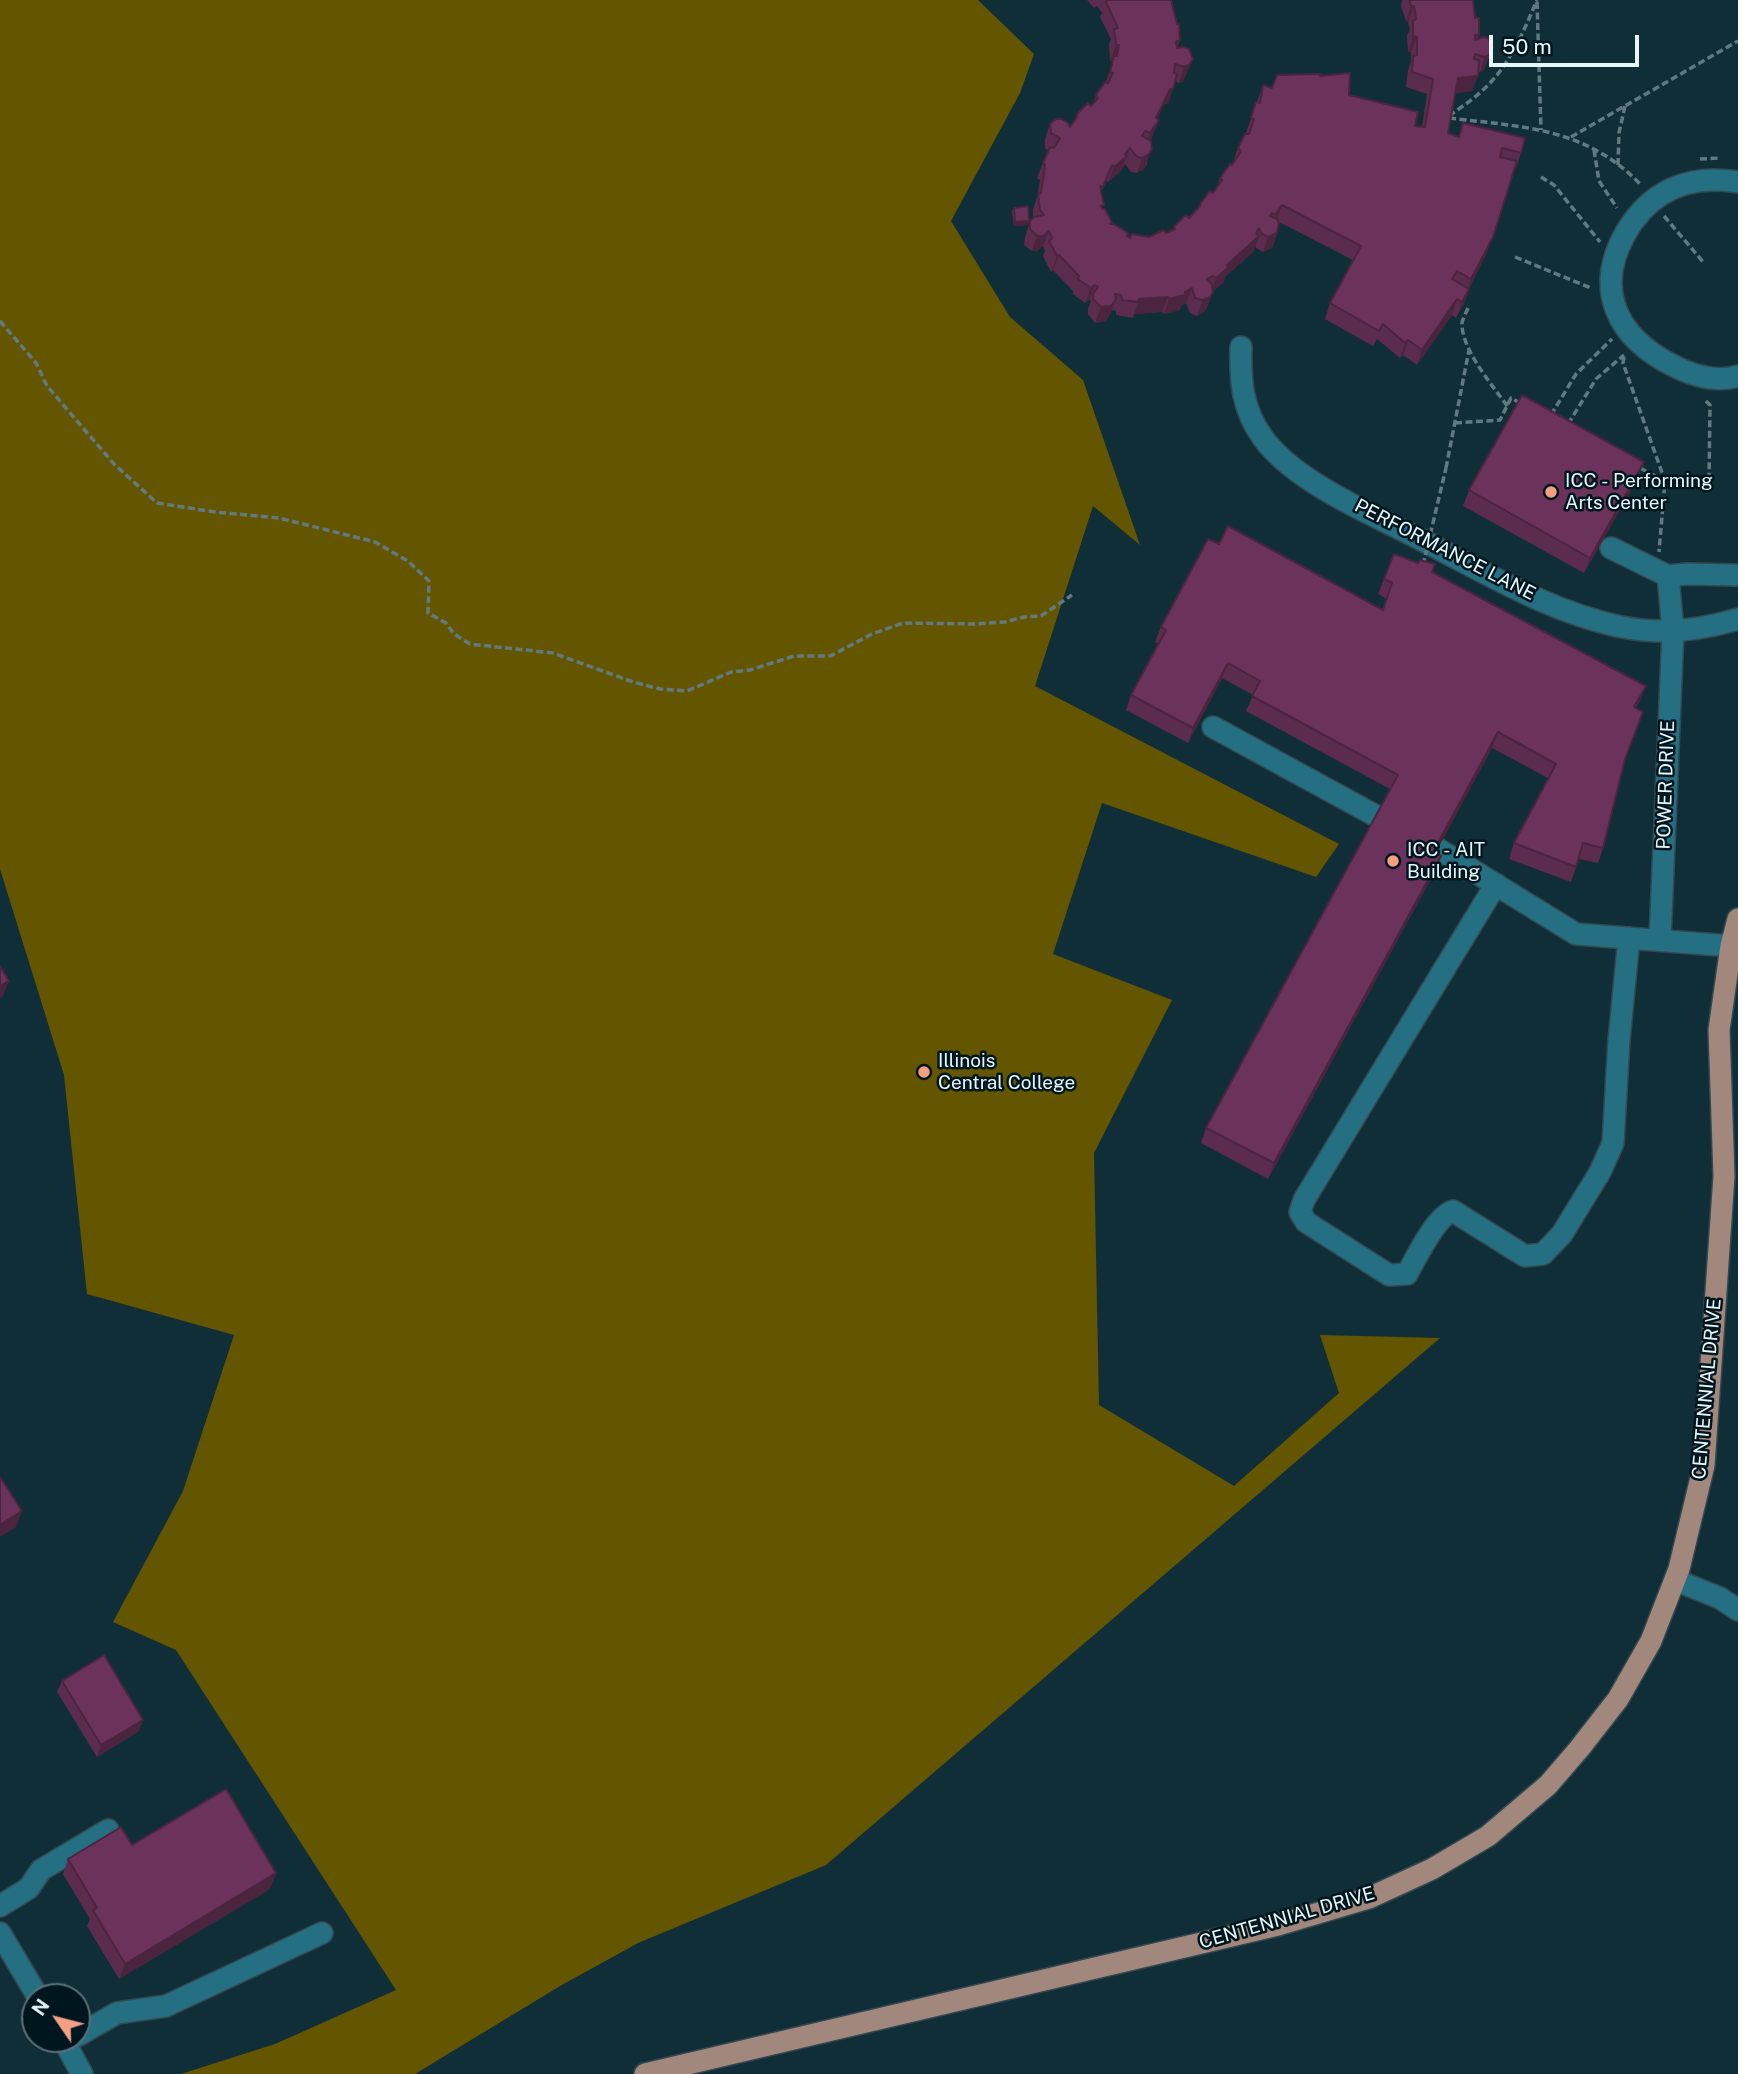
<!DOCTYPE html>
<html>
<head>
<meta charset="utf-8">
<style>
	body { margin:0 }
	#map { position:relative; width:1738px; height:2074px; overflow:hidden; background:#102e37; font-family:"Public Sans",sans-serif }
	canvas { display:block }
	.north { position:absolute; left:21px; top:1983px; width:70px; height:70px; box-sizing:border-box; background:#00161e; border:2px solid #5c7077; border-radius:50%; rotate:305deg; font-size:19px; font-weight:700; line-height:28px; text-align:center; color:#e7f8fd }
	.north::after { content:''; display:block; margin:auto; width:24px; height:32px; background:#f39f84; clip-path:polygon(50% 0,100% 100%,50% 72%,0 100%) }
	.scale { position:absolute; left:1489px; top:35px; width:150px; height:32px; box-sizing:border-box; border:4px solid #e7f8fd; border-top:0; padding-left:9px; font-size:21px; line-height:24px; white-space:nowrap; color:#e7f8fd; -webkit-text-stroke:5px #00161e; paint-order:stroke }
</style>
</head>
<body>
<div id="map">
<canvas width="1738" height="2074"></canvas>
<div class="north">N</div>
<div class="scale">50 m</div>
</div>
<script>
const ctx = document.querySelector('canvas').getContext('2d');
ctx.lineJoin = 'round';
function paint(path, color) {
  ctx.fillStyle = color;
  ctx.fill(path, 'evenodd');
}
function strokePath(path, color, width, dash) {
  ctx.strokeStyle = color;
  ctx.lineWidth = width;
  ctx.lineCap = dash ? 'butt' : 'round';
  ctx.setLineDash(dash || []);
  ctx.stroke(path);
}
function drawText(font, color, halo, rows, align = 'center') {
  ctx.font = font + ' "Public Sans",sans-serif';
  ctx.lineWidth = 5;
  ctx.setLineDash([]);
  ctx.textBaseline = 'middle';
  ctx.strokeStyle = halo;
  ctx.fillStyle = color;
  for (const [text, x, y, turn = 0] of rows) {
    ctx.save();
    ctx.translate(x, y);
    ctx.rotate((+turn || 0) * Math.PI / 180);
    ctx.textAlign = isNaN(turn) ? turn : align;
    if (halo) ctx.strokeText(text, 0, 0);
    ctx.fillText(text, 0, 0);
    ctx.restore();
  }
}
const forest = new Path2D(`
	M0 0H978L1034 54 1020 93 951 221 1010 317 1083 380 1140 545 1093 506 1035 686 1339 844 1316 877 1102 803 1053 954 1172 1000 1094 1153 1099 1405 1234 1486 1339 1393 1320 1335 1440 1338 826 1865 638 1943 560 1986 415 2074H181L275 2044 396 1990 176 1650 113 1622 183 1491 234 1335 87 1294 64 1075 0 869Z`);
const path = new Path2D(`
	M1537 2 1541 130
	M1449 116C1461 107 1474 99 1484 89 1509 66 1524 31 1537 0
	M1449 118C1522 127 1586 127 1641 185
	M1571 137 1738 41
	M1594 150 1599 181 1617 208
	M1700 159 1720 158
	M1618 165 1619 133 1625 106
	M1541 177 1554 185 1600 242
	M1664 216 1704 263
	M1515 257 1591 288
	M1468 308C1466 313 1463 318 1462 323 1461 349 1493 386 1508 407
	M0 321 36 363 47 386 114 464 157 503 215 512 279 518 375 542 408 561 429 581 428 613 446 623 454 634 470 644 553 653 633 682 660 689 687 691 731 672 750 670 794 656H830L872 634 903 623 975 624 1005 622 1024 617 1041 616 1072 595
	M1624 357 1623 363 1665 481 1659 552
	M1551 415 1576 374 1612 339
	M1455 423 1500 420 1511 398 1522 404
	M1568 424 1596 379 1624 355
	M1446 468 1469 350
	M1640 468 1665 481H1709L1710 405 1704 399`);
const minor = new Path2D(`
	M1738 182C1689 174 1650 190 1625 234 1594 290 1617 337 1672 365 1693 376 1715 383 1738 376
	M1241 347C1240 381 1242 409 1263 438 1295 482 1370 513 1418 538 1484 572 1549 612 1622 627 1661 635 1701 630 1738 619
	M1611 548 1668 576
	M1213 727 1378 817
	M1438 849 1576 934 1731 946
	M1496 884 1304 1200 1300 1212 1306 1222 1389 1275 1407 1274C1416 1258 1436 1216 1453 1211L1525 1256 1543 1254 1562 1234 1600 1172 1613 1143 1619 1040 1629 938
	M1660 940 1673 631 1668 576 1687 574 1735 575
	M1675 1580 1720 1598 1738 1610
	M0 1906 29 1888 41 1870 108 1830
	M0 1933 38 1997
	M77 2036 117 2013 166 2006 322 1933
	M63 2039 82 2074`);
const major = new Path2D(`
	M645 2074 1278 1925 1369 1898 1432 1869 1488 1836 1548 1785 1579 1749 1618 1699 1651 1641 1679 1569 1704 1465 1724 1176 1719 1030 1731 946 1738 919`);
const pathBridge = new Path2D(`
	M1423 565 1446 468`);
const wall = new Path2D(`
	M1087 0H1171L1180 40 1177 48 1193 59 1183 81 1179 83 1175 81 1168 104H1164L1157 119 1153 135 1150 141 1147 164 1144 169 1137 173 1131 172 1125 164 1121 171 1108 182 1106 180 1101 193 1102 209 1112 224 1130 238 1149 237 1166 233 1173 230 1174 226 1189 218 1198 209 1200 204 1213 193 1217 188 1220 178 1232 165 1238 148 1248 134 1246 133 1263 85 1272 88 1320 76 1349 95 1415 126 1422 127 1427 94 1406 87 1408 71 1411 61V52H1408L1407 36 1410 30 1408 22 1406 21 1401 6 1402 0H1473L1478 39 1488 38 1484 70 1480 72H1478V76L1472 91 1455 93 1448 133 1458 137 1463 123 1521 153 1516 168H1515L1487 252 1469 289 1464 304 1456 318 1452 315 1417 365 1403 355 1400 358 1377 339 1373 346 1325 319 1330 303 1353 260 1279 222 1277 233 1272 248 1263 252 1256 248 1255 246 1253 252 1225 277 1223 283 1213 291 1207 307 1204 312 1197 316 1190 313 1186 303 1181 306 1180 310 1164 314 1162 312 1134 314 1133 318 1116 315V311L1112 310 1106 321 1095 323 1088 314V309L1091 301 1089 300 1085 303 1073 294V291L1053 270 1051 272 1043 256 1045 251 1043 246 1037 251H1032L1024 245 1025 237 1030 221 1033 218V209L1037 198 1040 180 1037 178 1048 150 1045 149V139L1050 124 1070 127 1073 123 1077 114 1093 104 1096 95 1106 82 1113 61H1110L1109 44 1111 39 1100 17 1102 13 1097 6 1094 8Z
	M1014 208 1028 225 1014 226 1012 211Z
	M1638 478 1584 573 1463 506 1469 490Z
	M1219 544 1383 610 1387 599 1378 594 1384 579 1432 572 1646 686 1640 701 1636 708 1603 848 1598 863 1579 859 1571 882 1509 859 1514 843 1548 778 1492 748 1435 853V871L1268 1179 1201 1143 1206 1128 1390 789 1246 711 1253 695 1222 678 1188 743 1126 710 1131 695 1159 644 1155 642 1161 627Z
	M62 1681 139 1731 97 1757 57 1692Z
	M132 1845 276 1873 270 1889 119 1979 87 1926 90 1919 63 1874 68 1859Z`);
const shadedWall = new Path2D(`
	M1411 6H1414L1408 22 1406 21Z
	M1413 36 1417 37 1411 52H1408Z
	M1116 45H1119L1113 61H1110Z
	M1493 47 1484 70 1480 72 1485 57Z
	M1193 59 1183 81 1179 83 1184 67Z
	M1478 76 1472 91 1452 94 1458 78Z
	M1170 89H1173L1168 104H1164L1152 130 1159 120 1153 135 1144 149 1156 118Z
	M1130 148 1121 171 1108 182 1114 167Z
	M1152 149 1144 169 1137 173 1142 158Z
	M1282 205 1276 221 1270 230 1275 215Z
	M1029 221 1028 225 1014 226 1015 222Z
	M1259 228 1255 239 1259 236 1253 252 1225 277 1223 283 1210 293 1216 278Z
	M1049 231 1043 246 1037 251H1032L1037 236Z
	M1277 233 1272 248 1263 252 1268 237Z
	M1493 237 1487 252 1466 295 1471 279Z
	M1059 255 1053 270 1051 272 1057 256Z
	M1095 285 1089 300 1085 303 1091 288Z
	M1192 288 1186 303 1181 306 1180 310 1164 314 1169 299Z
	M1469 289 1464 304 1456 318 1462 302Z
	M1213 292 1204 312 1197 316 1203 300Z
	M1168 297 1162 312 1134 314 1139 299Z
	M1116 299 1110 314 1106 321 1095 323 1101 307Z
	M1457 299 1452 315 1417 365 1422 350Z
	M1408 340 1403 355 1400 358 1405 343Z
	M1644 462 1638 478 1584 573 1590 558Z
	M1228 663 1222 678 1188 743 1193 728Z
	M1646 686 1640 701 1628 722 1634 707Z
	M1498 732 1492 748 1428 867 1433 852Z
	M1441 856 1435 871 1268 1179 1274 1163Z
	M9 981 3 996 0 998V986Z
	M22 1511 16 1527 0 1537V1525Z
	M143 1720 139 1731 97 1757 101 1745Z
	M276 1873 270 1889 119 1979 125 1964Z`);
const building = new Path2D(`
	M1108 0H1171L1177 24H1179L1180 40 1176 42 1177 48 1184 47 1189 49 1193 59 1189 65 1184 67 1175 64 1174 73 1177 74 1173 89H1170L1156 118 1159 120 1150 133 1145 131 1142 136 1151 141 1152 149 1149 154 1142 158 1137 157 1130 148 1125 154 1127 156 1114 167 1112 165 1103 187 1100 186 1104 205 1101 206 1102 209H1105L1112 222 1110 224H1114L1128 233 1127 236 1130 238 1132 234 1149 237 1164 230 1166 233 1175 229 1174 226 1186 215 1189 218 1200 206V204L1210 191 1213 193 1222 180 1220 178 1230 164 1232 165 1241 151 1238 148 1245 134H1249L1254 119 1251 118 1256 102 1260 103 1263 85 1272 88 1277 75 1320 74V76L1350 73 1349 95 1418 112 1415 126 1425 127 1433 79 1412 72 1413 56 1417 55V37L1413 36V21L1416 19 1414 6H1411L1409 0H1473L1475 18H1479V35H1475V40L1483 37 1488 38 1493 47 1490 54 1485 57 1475 54 1474 59 1479 60 1478 76 1458 78 1448 133 1459 137 1463 123 1525 138 1521 153 1502 148 1500 157 1517 161 1493 237 1471 279 1457 271 1452 279 1469 289 1462 302 1457 299 1422 350 1408 340 1405 343 1383 324 1379 331 1330 303 1361 246 1282 205 1275 215 1272 213 1270 216 1277 219 1279 223 1277 233 1268 237 1261 233 1259 228 1256 233 1259 236 1227 265 1228 268 1216 278 1213 276 1207 279 1212 284 1213 292 1210 297 1203 300 1195 298 1192 288 1185 292V295L1169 299 1168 297 1139 299 1138 302 1122 300 1121 295 1115 294 1116 299 1111 306 1101 307 1093 299V294L1098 287 1095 285 1091 288 1078 279 1079 276 1059 255 1057 256 1049 241 1052 238 1049 231 1043 236H1037L1030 229V221L1034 217 1044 215 1040 210 1038 194 1041 193 1045 165 1043 163 1050 147 1054 148 1060 138 1051 133 1050 124 1056 119H1062L1068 123 1070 127 1077 117V114L1088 103 1091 106 1098 98 1096 95 1105 82 1108 83 1113 73 1110 72 1114 56H1117L1119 45H1116L1114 29 1118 28 1106 2Z
	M1028 206 1029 221 1015 222 1014 208Z
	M1522 395 1644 462 1590 558 1469 490Z
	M1228 526 1383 610 1392 583 1384 579 1394 554 1418 563 1420 560 1435 564 1432 572 1646 686 1634 707 1643 712 1625 759 1603 848 1583 843 1576 867 1514 843 1556 764 1498 732 1433 852 1441 856 1274 1163 1206 1128 1398 775 1252 696 1260 681 1228 663 1193 728 1131 695 1166 630 1161 627 1208 539 1219 544Z
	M0 966 9 981 0 986Z
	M0 1477 22 1511 0 1525Z
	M104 1655 143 1720 101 1745 62 1681Z
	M226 1789 276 1873 125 1964 93 1910 97 1908 68 1859 121 1827 132 1845Z`);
const markers = [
	[1551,492,7,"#f39f84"],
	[1393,861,7,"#f39f84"],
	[924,1072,7,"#f39f84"]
];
const poiNames = [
	["ICC - Performing",1565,481],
	["Arts Center",1565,503],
	["ICC - AIT",1407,850],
	["Building",1407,872],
	["Illinois",938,1061],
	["Central College",938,1083]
];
const streetNames = [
	["PERFORMANCE LANE",1445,550,27],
	["POWER DRIVE",1666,785,-88],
	["CENTENNIAL DRIVE",1707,1389,-85],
	["CENTENNIAL DRIVE",1287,1918,-16]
];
paint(forest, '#645600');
strokePath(minor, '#33484f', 24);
strokePath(major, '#33484f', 24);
strokePath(path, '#617a81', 3.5, [7, 3.5]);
strokePath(minor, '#256f82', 21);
strokePath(major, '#a2877c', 21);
strokePath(pathBridge, '#617a81', 3.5, [7, 3.5]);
paint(wall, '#5c2c4f');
paint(shadedWall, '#4b2440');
paint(building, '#6b335c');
strokePath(building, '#4b2440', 2);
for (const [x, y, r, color] of markers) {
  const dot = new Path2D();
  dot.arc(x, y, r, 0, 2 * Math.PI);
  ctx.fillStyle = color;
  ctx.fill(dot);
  strokePath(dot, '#00161e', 2.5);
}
drawText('19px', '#e7f8fd', '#00161e', poiNames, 'left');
drawText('19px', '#e7f8fd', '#00161e', streetNames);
</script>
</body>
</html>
